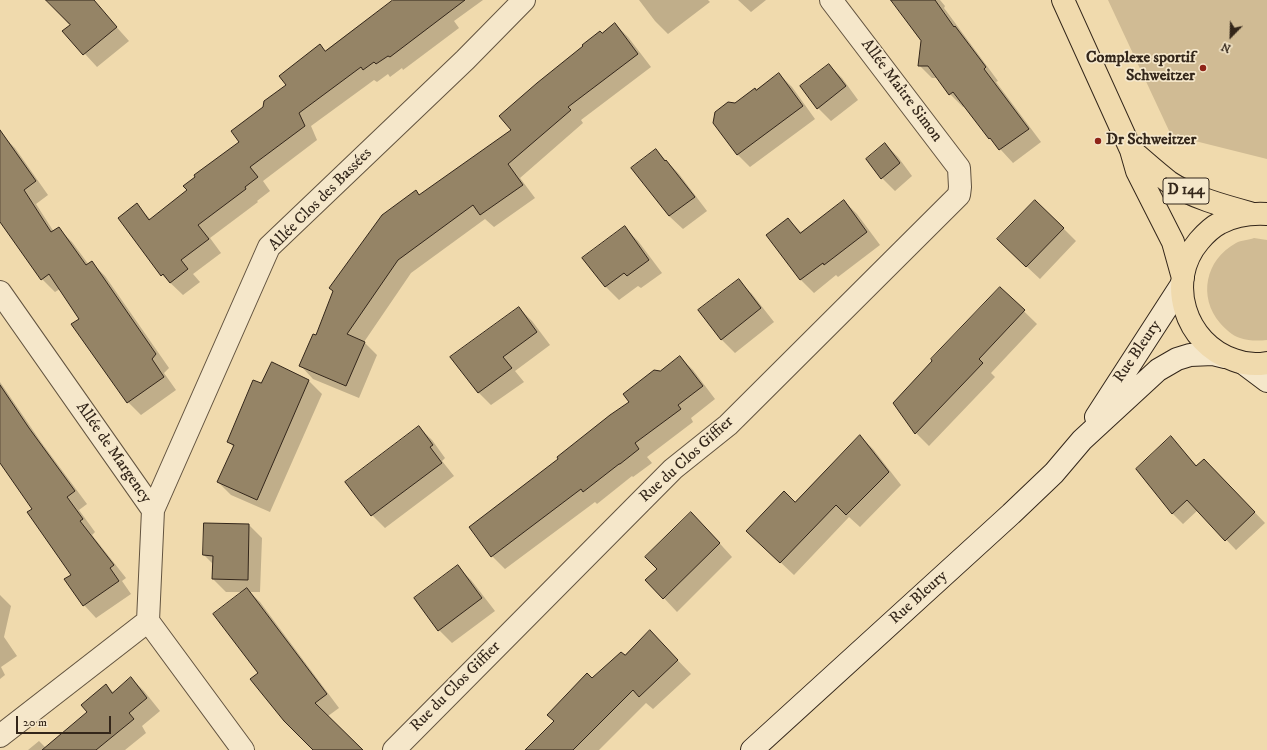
<!DOCTYPE html>
<html>
<head>
<meta charset="utf-8">
<style>
	body { margin:0 }
	#map { position:relative; width:1267px; height:750px; overflow:hidden; background:#f0daad; font-family:"IM FELL DW Pica",serif }
	canvas { display:block }
	.north { position:absolute; left:1211px; top:16px; width:40px; height:40px; -webkit-text-stroke:3px #f5e7ca; paint-order:stroke; rotate:203deg; font-size:11px; font-weight:700; line-height:16px; text-align:center; color:#33261a }
	.north::after { content:''; display:block; margin:auto; width:14px; height:18px; background:#33261a; clip-path:polygon(50% 0,100% 100%,50% 72%,0 100%) }
	.scale { position:absolute; left:16px; top:716px; width:95px; height:18px; box-sizing:border-box; border:2px solid #33261a; border-top:0; padding-left:5px; font-size:12px; line-height:14px; white-space:nowrap; color:#33261a; -webkit-text-stroke:3px #f5e7ca; paint-order:stroke }
</style>
</head>
<body>
<div id="map">
<canvas width="1267" height="750"></canvas>
<div class="north">N</div>
<div class="scale">20 m</div>
</div>
<script>
const ctx = document.querySelector('canvas').getContext('2d');
ctx.lineJoin = 'round';
function paint(path, color) {
  ctx.fillStyle = color;
  ctx.fill(path, 'evenodd');
}
function strokePath(path, color, width, dash) {
  ctx.strokeStyle = color;
  ctx.lineWidth = width;
  ctx.lineCap = dash ? 'butt' : 'round';
  ctx.setLineDash(dash || []);
  ctx.stroke(path);
}
function drawText(font, color, halo, rows, align = 'center') {
  ctx.font = font + ' "IM FELL DW Pica",serif';
  ctx.lineWidth = 3.5;
  ctx.setLineDash([]);
  ctx.textBaseline = 'middle';
  ctx.strokeStyle = halo;
  ctx.fillStyle = color;
  for (const [text, x, y, turn = 0] of rows) {
    ctx.save();
    ctx.translate(x, y);
    ctx.rotate((+turn || 0) * Math.PI / 180);
    ctx.textAlign = isNaN(turn) ? turn : align;
    if (halo) ctx.strokeText(text, 0, 0);
    ctx.fillText(text, 0, 0);
    ctx.restore();
  }
}
const green = new Path2D(`
	M1108 0H1267V159L1171 135Z
	M1254 238 1267 240V340C1258 341 1249 341 1240 338 1233 336 1225 329 1220 323 1198 297 1205 260 1236 243 1241 240 1249 240 1254 238Z`);
const shadow = new Path2D(`
	M65 0H80L96 4 129 41 97 67 64 31 71 25Z
	M395 0H483L454 21 459 28 403 70 402 68 390 77 388 74 377 82 374 80 311 126 317 140 263 181 270 191 257 201 258 202 210 238 221 253 193 274 200 282 183 295 162 275 137 205 151 220 188 191 241 142 264 107 287 85 320 46 326 52Z
	M639 0H708L710 2 668 34 655 21Z
	M738 0H766L751 12Z
	M890 0H940L945 6 944 8 998 81 996 82 1041 142 1013 163 990 138 965 106 963 107 950 94 939 78H932L919 65 922 41 900 10Z
	M615 24 628 37 651 67 581 120 583 123 520 178 535 198 494 227 485 219 411 273 364 342 377 355 359 398 313 379 300 365 316 337 334 292 330 288 420 196 513 130 602 34Z
	M829 65 842 78 858 100 831 121 818 108Z
	M779 74 792 87 815 119 750 167 737 154 735 104 757 91Z
	M2 135 15 148 48 195 36 204 54 232 59 229 72 242 89 265 92 263 105 276 169 368 164 373 176 390 141 415 128 402 81 319 60 289 55 292 42 279 0 220V136Z
	M885 144 898 157 912 176 895 191 882 178Z
	M656 150 679 174 707 211 683 229 669 216 632 168Z
	M844 201 857 214 880 245 838 277 836 275 814 293 801 280 767 235 788 219 802 233Z
	M625 228 638 241 662 273 641 288 638 286 619 300 606 287 584 258Z
	M1063 228 1076 241 1040 279 1011 252Z
	M739 281 752 294 774 322 735 353 722 340 699 310Z
	M1000 288 1037 324 991 373 995 377 929 446 916 433 894 403Z
	M519 308 532 321 550 345 515 371 524 382 491 405 478 392Z
	M680 357 693 370 715 399 691 418 693 422 647 457 652 463 633 477 632 476 597 504 595 502 505 569 492 556 560 459 631 402 660 372Z
	M309 381 322 394 270 512 231 495 218 482 234 447 228 442 262 385Z
	M0 382 41 442 87 504 79 510 95 532 92 535 126 578 122 581 131 594 96 618 84 605 73 575 33 509 0 462Z
	M419 427 432 440 445 458 442 461 454 476 385 528 372 515Z
	M860 436 873 449 901 485 860 527 849 517 794 575 761 544 795 503Z
	M1171 438 1197 466 1215 471 1265 523 1236 550 1198 510 1183 524 1172 513Z
	M249 525 262 538 260 592H250L260 602 339 708 328 716 361 750H314L260 673 243 592H226L213 579V564L204 555Z
	M704 526 732 557 677 612 647 580Z
	M458 567 471 580 495 611 452 643 439 630Z
	M0 595 11 606 4 637 17 656 1 667 5 675 0 679Z
	M663 645 691 674 653 709 646 703 599 750H526L625 656Z
	M131 678 144 691 160 711 142 726 146 733 125 750H28L39 741 46 748 88 712 106 685 114 693Z`);
const building = new Path2D(`
	M46 0H94L117 27 83 55 62 31 70 25Z
	M393 0H465L390 57 388 56 376 64 374 62 363 70 361 67 299 113 305 126 250 167 258 177 245 187 246 189 198 225 209 239 181 260 188 269 170 283 163 274 161 276 118 218 137 203 149 220 187 190 183 186 195 177 194 175 239 142 231 131 263 107 264 101 286 85 279 76 320 44 325 51Z
	M891 0H935L954 27 955 26 986 67 984 69 1029 129 999 150 990 138 989 139 953 92 949 95 928 66H918L921 41Z
	M615 23 638 54 568 107 571 110 508 164 523 185 480 215 473 205 398 260 347 334 365 342 346 386 299 366 313 334 316 335 333 291 329 288 382 215 416 190 419 195 511 130 499 116 537 83 583 46 582 45 600 31 602 33Z
	M829 64 846 86 817 109 800 86Z
	M779 73 803 106 737 155 713 123 715 112 728 102 735 103 755 88 756 90Z
	M0 130 36 181 24 190 51 232 59 227 86 265 92 261 156 354 152 359 164 377 127 403 71 324 79 319 49 274 41 280 0 222Z
	M885 143 900 163 881 179 866 159Z
	M656 149 665 161 666 160 695 197 669 216 631 168Z
	M844 200 867 232 824 265 823 263 800 280 766 235 788 218 800 233Z
	M1035 200 1064 228 1026 267 997 239Z
	M625 226 649 260 627 276 624 273 605 287 582 258Z
	M739 279 761 308 721 340 698 310Z
	M1000 287 1025 310 979 359 983 363 915 434 893 403 932 361 931 359Z
	M519 307 537 332 503 357 512 368 478 393 450 357Z
	M680 356 703 386 678 405 681 409 635 443 639 449 620 464H619L583 492 581 489 491 557 469 527 558 459 557 457 610 415 629 402 623 394 654 370 660 371Z
	M272 362 309 380 257 500 217 482 234 445 227 442 253 380 261 383Z
	M0 385 29 428 75 491 67 497 83 519 80 521 114 565 110 568 119 581 83 606 64 579 71 575 27 512 32 509 0 463Z
	M419 426 433 445 430 447 442 463 371 516 345 482Z
	M860 435 889 472 846 515 836 505 780 563 746 531 784 491 795 502Z
	M1171 436 1196 466 1204 459 1255 512 1225 541 1187 500 1172 514 1136 469Z
	M691 512 720 543 663 599 645 580 657 569 645 557Z
	M204 523 249 524 248 580 212 579 213 556 203 555Z
	M458 565 482 598 438 631 414 598Z
	M247 588 327 694 315 703 363 750H313L284 721 250 679 258 673 213 614Z
	M650 630 678 660 639 697 633 690 573 750H525L554 721 547 715 587 673 592 678 621 652 625 655Z
	M131 677 147 698 129 713 134 719 96 750H42L87 712 81 705 106 684 112 693Z`);
const street = new Path2D(`
	M0 292 153 510 148 621 243 750
	M153 510 269 247 465 60 524 0
	M0 736 148 621
	M394 750 673 469 728 425 959 195 960 187 959 168 831 0`);
const secondary = new Path2D(`
	M1243 363 1267 381
	M1096 417 1182 284
	M752 750 1011 514 1054 473 1082 440 1158 370 1177 359 1190 355 1213 354 1225 357`);
const primary = new Path2D(`
	M1063 0 1131 150 1137 171 1173 242 1183 278
	M1131 150C1144 161 1156 172 1169 182 1191 197 1224 206 1250 213
	M1267 214C1250 213 1235 215 1220 223 1212 227 1205 234 1199 241 1165 281 1185 344 1234 360 1244 364 1256 365 1267 363`);
const markers = [
	[1203,68,4,"#8f2418"],
	[1098,141,4,"#8f2418"]
];
const shields = [
	[1186,191,46]
];
const shieldNames = [
	["D 144",1186,191]
];
const poiNames = [
	["Complexe sportif",1195,59],
	["Schweitzer",1195,77],
	["Dr Schweitzer",1106,141,"left"]
];
const streetNames = [
	["Allée Maître Simon",901,91,53],
	["Allée Clos des Bassées",321,200,-45],
	["Rue Bleury",1138,352,-56],
	["Allée de Margency",113,453,55],
	["Rue du Clos Giffier",687,460,-42],
	["Rue Bleury",919,598,-42],
	["Rue du Clos Giffier",456,687,-45]
];
paint(green, '#d0bb94');
paint(shadow, '#0003');
paint(building, '#958466');
strokePath(building, '#33261a', 1);
strokePath(street, '#62533f', 24);
strokePath(secondary, '#33261a', 24);
strokePath(primary, '#33261a', 24);
strokePath(street, '#f5e7ca', 22);
strokePath(secondary, '#f5e7ca', 22);
strokePath(primary, '#f0daad', 22);
for (const [x, y, r, color] of markers) {
  const dot = new Path2D();
  dot.arc(x, y, r, 0, 2 * Math.PI);
  ctx.fillStyle = color;
  ctx.fill(dot);
  strokePath(dot, '#f5e7ca', 1.5);
}
for (const [x, y, w] of shields) {
  const box = new Path2D();
  box.roundRect(x - w / 2, y - 13, w, 26, 3);
  ctx.fillStyle = '#f5e7ca';
  ctx.fill(box);
  strokePath(box, '#33261a', 1);
}
drawText('bold 15px', '#33261a', null, shieldNames);
drawText('bold 16px', '#33261a', '#f5e7ca', poiNames, 'right');
drawText('16px', '#33261a', '#f5e7ca', streetNames);
</script>
</body>
</html>
